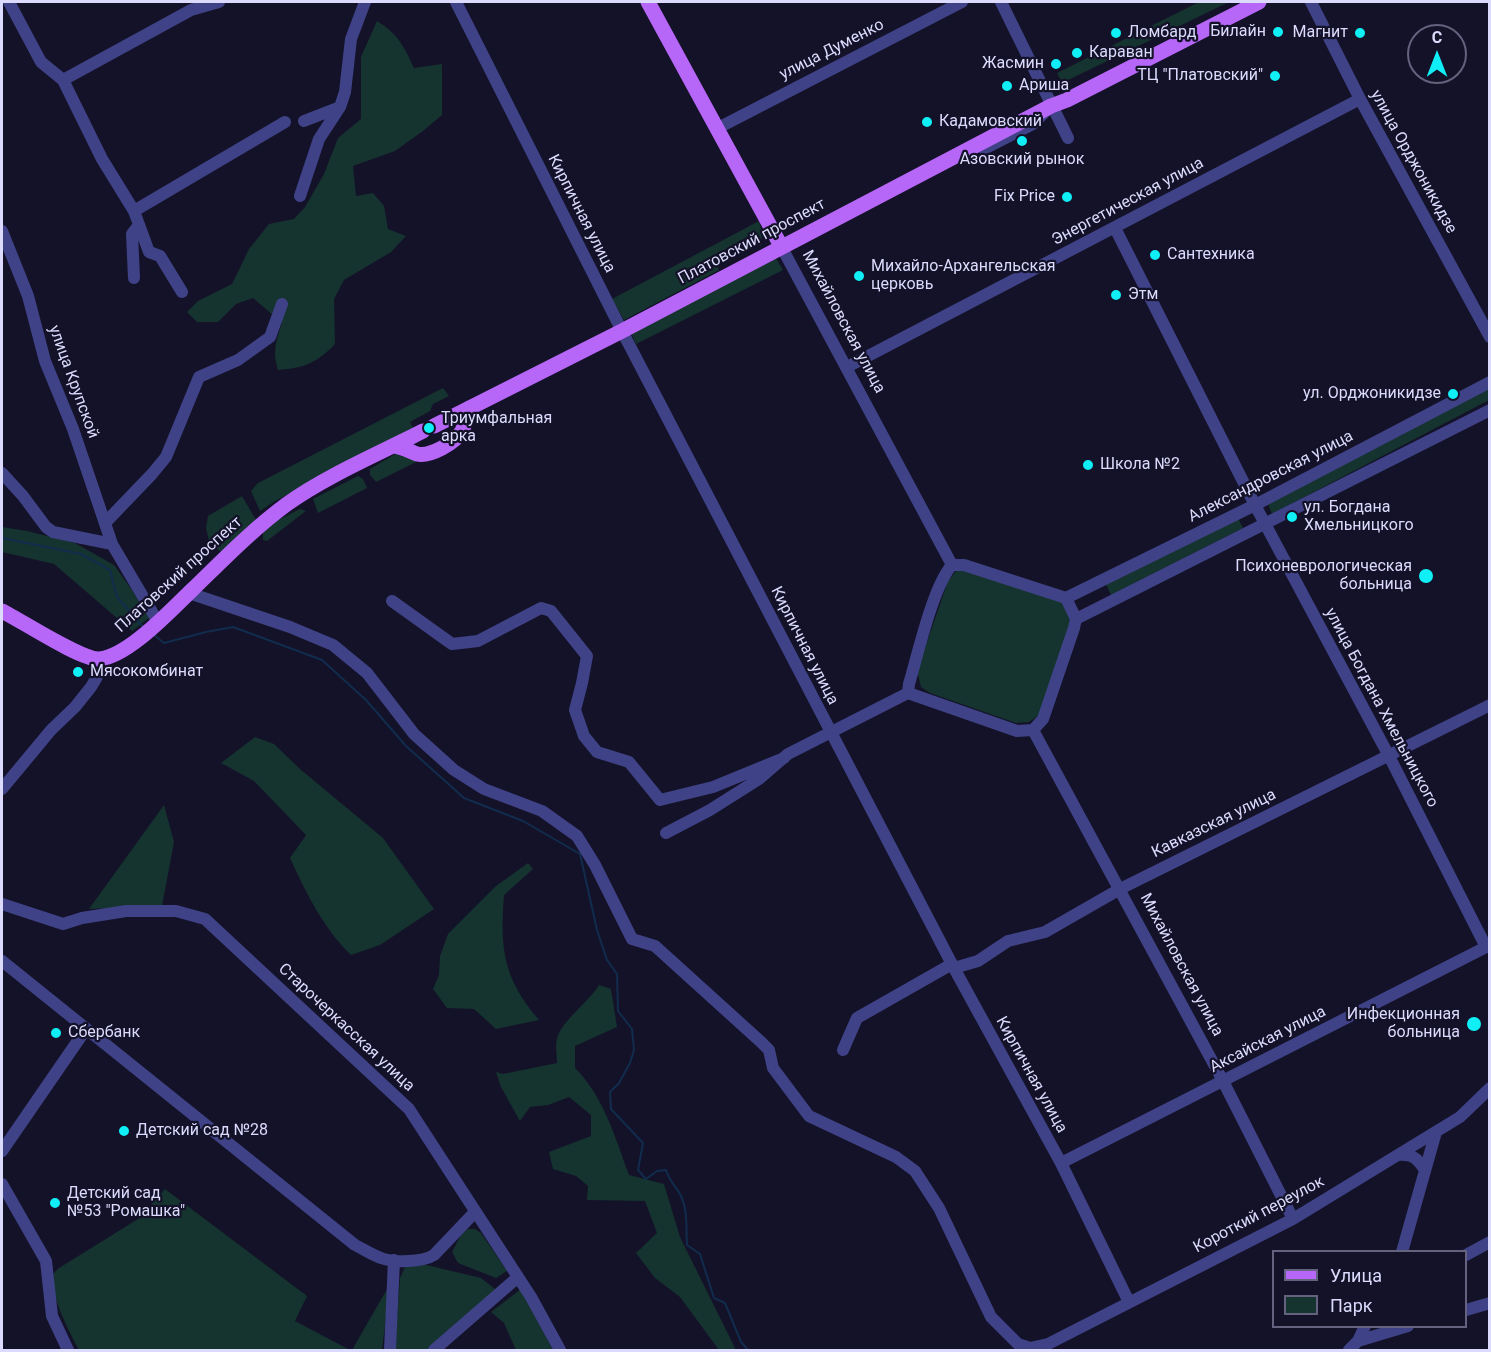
<!DOCTYPE html>
<html>
<head>
<meta charset="utf-8">
<style>
	body { margin:0 }
	#map { position:relative; width:1491px; height:1352px; overflow:hidden; background:#141229; font-family:Roboto,sans-serif }
	canvas { display:block }
	.frame { position:absolute; inset:0; border:3px solid #dcdbfd; pointer-events:none }
	.legend { position:absolute; left:1272px; top:1250px; width:195px; height:78px; box-sizing:border-box; background:#141229; border:2px solid #64627e; margin:0; padding:8px 10px; list-style:none; font-size:18px; color:#dcdbfd }
	.legend li { display:flex; align-items:center; gap:12px; height:30px }
	.legend b { width:30px; border:2px solid #64627e }
	.north { position:absolute; left:1407px; top:24px; width:60px; height:60px; box-sizing:border-box; background:#141229; border:2px solid #64627e; border-radius:50%; rotate:0deg; font-size:16px; font-weight:700; line-height:24px; text-align:center; color:#dcdbfd }
	.north::after { content:''; display:block; margin:auto; width:21px; height:27px; background:#10eff5; clip-path:polygon(50% 0,100% 100%,50% 72%,0 100%) }
</style>
</head>
<body>
<div id="map">
<canvas width="1491" height="1352"></canvas>
<div class="frame"></div>
<ul class="legend">
<li><b style="height:8px;background:#b767f8"></b>Улица</li>
<li><b style="height:16px;background:#15332f"></b>Парк</li>
</ul>
<div class="north">С</div>
</div>
<script>
const ctx = document.querySelector('canvas').getContext('2d');
ctx.lineJoin = 'round';
function paint(path, color) {
  ctx.fillStyle = color;
  ctx.fill(path, 'evenodd');
}
function strokePath(path, color, width, dash) {
  ctx.strokeStyle = color;
  ctx.lineWidth = width;
  ctx.lineCap = dash ? 'butt' : 'round';
  ctx.setLineDash(dash || []);
  ctx.stroke(path);
}
function drawText(font, color, halo, rows, align = 'center') {
  ctx.font = font + ' Roboto,sans-serif';
  ctx.lineWidth = 4.5;
  ctx.setLineDash([]);
  ctx.textBaseline = 'middle';
  ctx.strokeStyle = halo;
  ctx.fillStyle = color;
  for (const [text, x, y, turn = 0] of rows) {
    ctx.save();
    ctx.translate(x, y);
    ctx.rotate((+turn || 0) * Math.PI / 180);
    ctx.textAlign = isNaN(turn) ? turn : align;
    if (halo) ctx.strokeText(text, 0, 0);
    ctx.fillText(text, 0, 0);
    ctx.restore();
  }
}
const green = new Path2D(`
	M1199 2H1229L1062 83 1057 73Z
	M377 21C398 34 404 46 414 68L442 64V115L423 131 395 151 353 166 356 196 373 193 384 206 388 229 406 236 391 252 344 280 334 299 335 344C317 363 304 368 278 370 272 353 276 340 282 323L253 298 236 304 218 322H197L187 312 198 301 232 284 249 249 269 224 294 219 305 207 324 174 338 138 361 119V57Z
	M759 221 762 232 761 247 755 233 713 256 719 270 624 320 612 299Z
	M776 258 783 270 636 344 631 333Z
	M443 388 449 396 433 404 430 411 410 422 414 430 275 501 260 511 251 491 258 483Z
	M1489 388V400L1272 514 1268 504Z
	M397 453 400 456 422 459 376 482 370 475V469Z
	M358 476 363 479 367 488 318 513 313 499Z
	M242 496 256 520 222 552 210 545 206 528 208 516Z
	M300 509 306 511 267 541 263 540V533L276 521Z
	M1238 518 1243 528 1111 595 1105 582Z
	M2 527 27 531 75 543 114 565 132 590 149 618 132 631 54 564 2 552Z
	M957 570H968L1063 603 1069 612 1070 626 1039 715 1029 722 1016 723 930 693 921 687 917 671 948 581Z
	M255 737 274 744 300 769 383 838 434 909 380 945 351 955C324 929 306 893 290 858L306 835 254 781 221 763Z
	M164 805 174 842 162 906 89 909Z
	M528 863 533 869 504 895C500 949 503 978 539 1020L496 1029 474 1009 447 1008 433 989 439 975 440 956 448 934 496 886Z
	M599 985 611 989 617 1027 575 1046V1068C604 1097 615 1137 629 1175L664 1184 680 1237 736 1350H719L680 1297 655 1278 636 1253 657 1233 645 1201 587 1200 588 1186 576 1176 553 1169 549 1152 591 1136V1115L569 1097 548 1105 530 1107 520 1121 501 1087 496 1072 503 1074 557 1063C557 1056 555 1046 557 1039 561 1021 589 1002 599 985Z
	M165 1189 307 1296 295 1321 350 1350H79C71 1335 48 1292 53 1275 54 1272 57 1270 59 1268L138 1219Z
	M468 1229H475L481 1233 507 1271 496 1278 458 1263 452 1252 461 1235Z
	M418 1263 481 1278 495 1289 493 1294 428 1350H395L400 1278 405 1267Z
	M390 1284 382 1350H352Z
	M521 1289 553 1350H516L504 1323 491 1312Z`);
const stream = new Path2D(`
	M2 538 81 554 110 570 117 597 144 628
	M154 635 164 643 206 632 233 627 322 660 366 700 406 746 464 798 523 821 580 854 597 930 607 960 617 974 618 1011 632 1029 634 1050 630 1063 619 1083 610 1092 611 1109 643 1143 638 1170 646 1179 657 1171 666 1170C669 1181 676 1186 681 1196 688 1211 686 1230 687 1245L700 1254 714 1298 725 1303 741 1342 748 1350`);
const minor = new Path2D(`
	M9 2 41 62 63 80 102 159 134 211 149 252 160 256 182 292
	M456 2 622 331 954 968 1061 1163 1129 1302
	M1001 2 1068 138
	M1311 2 1360 99 1490 337
	M63 80 191 10 219 2
	M304 121 340 107
	M718 128 962 2
	M984 149 1033 124 1045 112
	M300 196 319 139 340 107 345 92 351 39 365 2
	M134 211 285 122
	M1115 228 1255 505 1389 756 1486 947
	M2 231 28 296 45 361 73 429 112 544 158 622
	M787 244 781 246 952 565
	M134 278 132 234 139 225
	M847 367 1360 99
	M2 473 23 496 46 527 53 532 112 544
	M105 523 152 474 166 457 199 377 238 360 270 337 282 304
	M952 565H964L1066 598 1076 619 1074 628 1043 719 1033 730 1017 731 908 693 909 684C918 654 933 586 952 565Z
	M189 593 290 627 333 645 367 673 414 734 454 770 484 789 542 811 577 836 595 865 632 939 655 946 761 1042 769 1050 773 1068 809 1116 896 1157 915 1171 939 1208 991 1317 1018 1344 1030 1348 1048 1344 1293 1219 1460 1117 1490 1088
	M1066 598 1255 505 1490 382
	M392 601 452 644 478 641 541 608 551 611 587 656 582 683 575 710 584 736 597 752 629 762 660 800 713 787 784 758
	M1076 619 1490 410
	M1033 730 1223 1081 1293 1219
	M2 789 51 730 75 707 91 687 97 677V659
	M666 833 710 810 759 779 788 754 908 693
	M2 904 63 924 82 918 126 911H176L205 919 409 1109 531 1297 560 1350
	M2 961 355 1245C363 1249 372 1255 381 1258 394 1263 423 1262 434 1255L475 1212
	M954 968 978 961 1008 941 1045 932 1120 889 1490 705
	M843 1050 857 1018 952 964
	M2 1151 86 1029
	M1398 1155C1413 1154 1417 1158 1425 1170
	M1061 1163 1490 945
	M2 1184 46 1261 52 1316 68 1350
	M1402 1252 1436 1132
	M1466 1255 1490 1242
	M1466 1310 1490 1303
	M1358 1341 1408 1326
	M390 1350 394 1260
	M434 1350 518 1277
	M1349 1350 1358 1341 1365 1326`);
const major = new Path2D(`
	M648 2 781 246
	M434 426 622 331 1051 106 1067 100 1259 2
	M394 446C403 447 409 451 417 454 430 457 455 443 462 431 465 425 467 415 469 408
	M2 611C22 621 81 660 99 659 128 657 172 609 193 589 223 560 253 529 287 504 326 476 380 453 423 431`);
const markers = [
	[1278,32,6,"#10eff5"],
	[1116,33,6,"#10eff5"],
	[1360,33,6,"#10eff5"],
	[1077,53,6,"#10eff5"],
	[1056,64,6,"#10eff5"],
	[1275,76,6,"#10eff5"],
	[1007,86,6,"#10eff5"],
	[927,122,6,"#10eff5"],
	[1022,141,6,"#10eff5"],
	[1067,197,6,"#10eff5"],
	[1155,255,6,"#10eff5"],
	[859,276,6,"#10eff5"],
	[1116,295,6,"#10eff5"],
	[1453,394,6,"#10eff5"],
	[429,428,6,"#10eff5"],
	[1088,465,6,"#10eff5"],
	[1292,517,6,"#10eff5"],
	[1426,576,8,"#10eff5"],
	[78,672,6,"#10eff5"],
	[1474,1024,8,"#10eff5"],
	[56,1033,6,"#10eff5"],
	[124,1131,6,"#10eff5"],
	[55,1203,6,"#10eff5"]
];
const poiNames = [
	["Билайн",1266,32,"right"],
	["Ломбард",1128,33],
	["Магнит",1348,33,"right"],
	["Караван",1089,53],
	["Жасмин",1044,64,"right"],
	["ТЦ \"Платовский\"",1263,76,"right"],
	["Ариша",1019,86],
	["Кадамовский",939,122],
	["Азовский рынок",1022,160,"center"],
	["Fix Price",1055,197,"right"],
	["Сантехника",1167,255],
	["Михайло-Архангельская",871,267],
	["церковь",871,285],
	["Этм",1128,295],
	["ул. Орджоникидзе",1441,394,"right"],
	["Триумфальная",441,419],
	["арка",441,437],
	["Школа №2",1100,465],
	["ул. Богдана",1304,508],
	["Хмельницкого",1304,526],
	["Психоневрологическая",1412,567,"right"],
	["больница",1412,585,"right"],
	["Мясокомбинат",90,672],
	["Инфекционная",1460,1015,"right"],
	["больница",1460,1033,"right"],
	["Сбербанк",68,1033],
	["Детский сад №28",136,1131],
	["Детский сад",67,1194],
	["№53 \"Ромашка\"",67,1212]
];
const streetNames = [
	["улица Думенко",832,50,-27],
	["улица Орджоникидзе",1413,162,61],
	["Энергетическая улица",1128,202,-28],
	["Кирпичная улица",581,214,63],
	["Платовский проспект",752,242,-28],
	["Михайловская улица",843,322,62],
	["улица Крупской",73,382,70],
	["Александровская улица",1271,477,-27],
	["Платовский проспект",179,575,-42],
	["Кирпичная улица",804,646,63],
	["улица Богдана Хмельницкого",1381,708,62],
	["Кавказская улица",1214,824,-26],
	["Михайловская улица",1181,965,62],
	["Старочеркасская улица",346,1028,43],
	["Аксайская улица",1268,1040,-27],
	["Кирпичная улица",1031,1075,61],
	["Короткий переулок",1259,1215,-28]
];
paint(green, '#15332f');
strokePath(stream, '#112c4d', 2);
strokePath(minor, '#3f4286', 12);
strokePath(major, '#b767f8', 15);
for (const [x, y, r, color] of markers) {
  const dot = new Path2D();
  dot.arc(x, y, r, 0, 2 * Math.PI);
  ctx.fillStyle = color;
  ctx.fill(dot);
  strokePath(dot, '#141229', 2);
}
drawText('16px', '#dcdbfd', '#141229', poiNames, 'left');
drawText('16px', '#dcdbfd', '#141229', streetNames);
</script>
</body>
</html>
